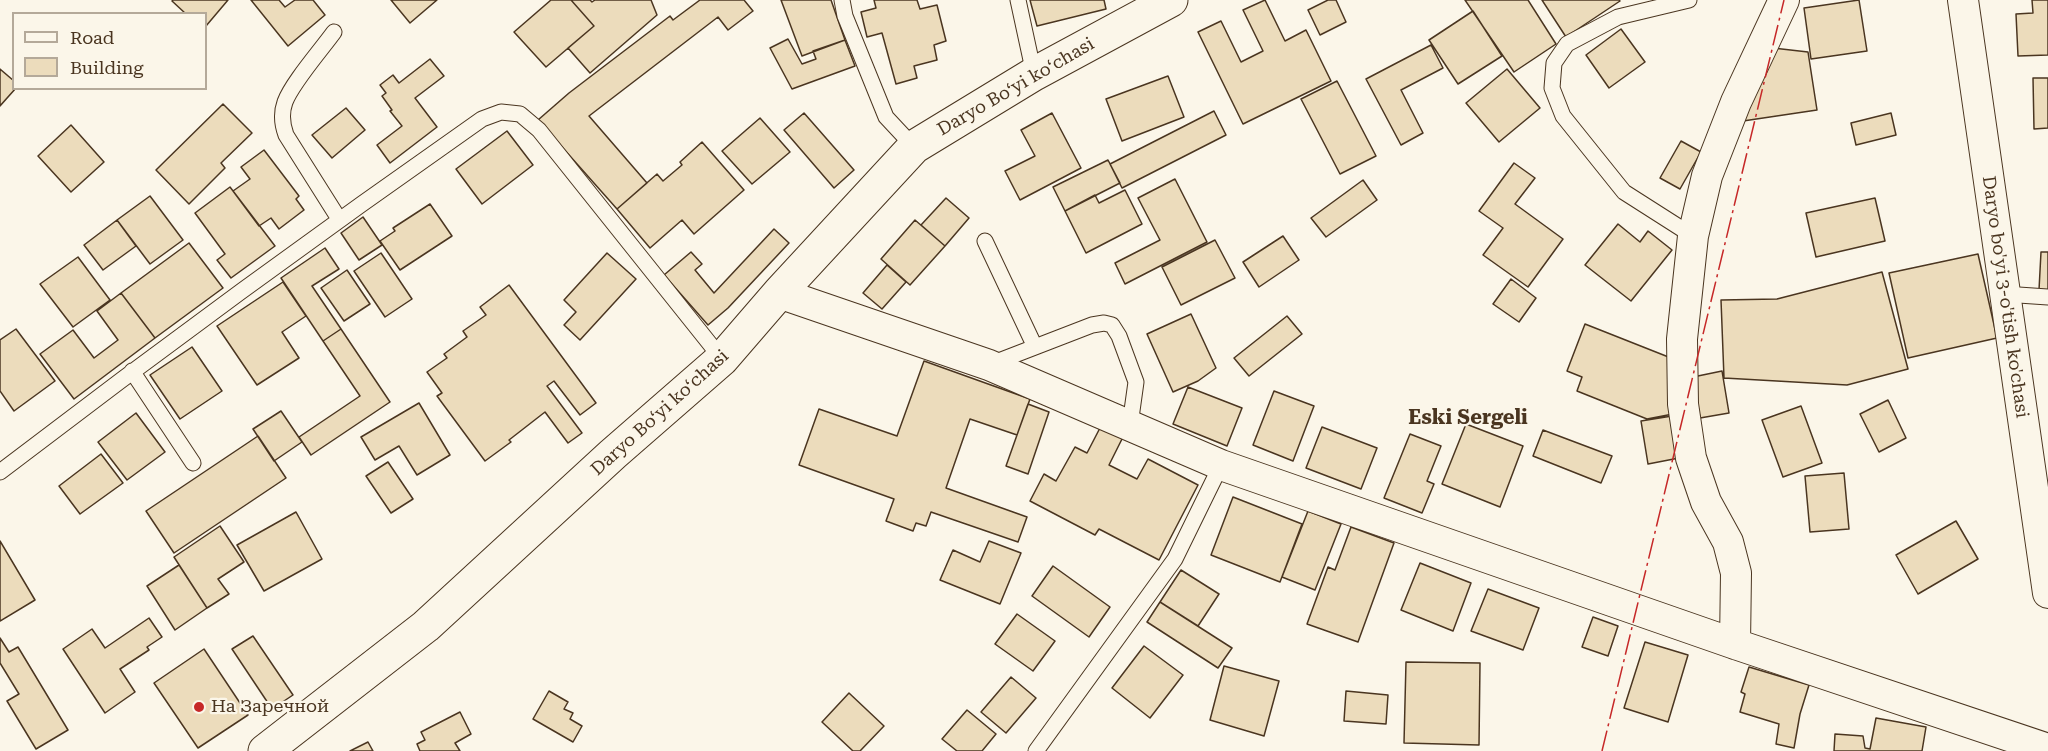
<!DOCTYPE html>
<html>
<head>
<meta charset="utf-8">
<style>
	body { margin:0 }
	#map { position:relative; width:2048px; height:751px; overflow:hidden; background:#fbf6e9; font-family:"Roboto Serif",serif }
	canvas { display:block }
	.legend { position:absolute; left:12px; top:12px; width:195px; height:78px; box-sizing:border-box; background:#fbf6e9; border:2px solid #b4a999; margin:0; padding:8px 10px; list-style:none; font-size:18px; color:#4a3520 }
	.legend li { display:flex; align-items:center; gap:12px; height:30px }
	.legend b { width:30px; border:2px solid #b4a999 }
</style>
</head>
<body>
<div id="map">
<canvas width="2048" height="751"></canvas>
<ul class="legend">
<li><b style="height:8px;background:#fbf6e9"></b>Road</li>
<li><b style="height:16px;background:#ecdcbc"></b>Building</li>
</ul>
</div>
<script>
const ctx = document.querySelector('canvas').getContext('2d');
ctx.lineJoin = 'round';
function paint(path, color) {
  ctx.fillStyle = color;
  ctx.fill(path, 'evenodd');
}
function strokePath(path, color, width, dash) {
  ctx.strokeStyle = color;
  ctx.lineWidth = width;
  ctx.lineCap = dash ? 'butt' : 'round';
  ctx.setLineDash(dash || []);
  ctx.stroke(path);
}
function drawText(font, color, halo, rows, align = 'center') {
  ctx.font = font + ' "Roboto Serif",serif';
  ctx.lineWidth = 4.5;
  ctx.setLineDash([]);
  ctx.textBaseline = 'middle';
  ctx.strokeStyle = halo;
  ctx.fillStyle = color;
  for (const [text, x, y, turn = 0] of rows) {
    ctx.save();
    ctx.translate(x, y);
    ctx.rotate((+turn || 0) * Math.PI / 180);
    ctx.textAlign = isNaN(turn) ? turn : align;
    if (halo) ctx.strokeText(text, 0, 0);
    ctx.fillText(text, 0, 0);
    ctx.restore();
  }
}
const building = new Path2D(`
	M173 0H228L206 26V14H186L172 1Z
	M251 0H279L285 7 295 0H313L325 15 288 46Z
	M391 0H437L410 23Z
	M551 0H571L594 26 546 67 514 32Z
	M571 0H590L592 2 595 0H651L657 15 590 73 568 48 594 26Z
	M700 0H744L753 11 728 30 718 17 589 116 647 183 617 209 538 120 569 93 670 16 673 20Z
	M781 0H831L845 40 802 56Z
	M874 0H917L920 9 937 5 946 41 934 45 937 60 914 66 917 78 896 84 882 33 867 37 861 12 876 8Z
	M1030 0H1104L1106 9 1037 26Z
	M1265 0 1285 41 1306 30 1331 81 1243 124 1198 32 1221 21 1241 62 1263 51 1243 10Z
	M1328 0H1336L1346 22 1320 35 1308 10Z
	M1465 0H1528L1556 44 1514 72Z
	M1542 0H1619L1620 1 1566 37Z
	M1859 0 1867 51 1811 59 1804 8Z
	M2032 0H2048V55L2018 56 2016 14 2033 13Z
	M1473 11 1502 56 1458 84 1429 40Z
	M1621 29 1645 62 1609 88 1586 55Z
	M788 39 802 64 816 59 813 51 845 40 855 66 792 89 770 48Z
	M1431 45 1443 68 1401 90 1423 133 1401 145 1366 79Z
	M1773 48 1808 52 1817 110 1743 121Z
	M430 59 444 76 415 98 437 127 390 163 377 145 402 126 390 111 392 110 382 96 386 93 380 85 393 75 399 83Z
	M0 69 14 81V88H16L0 106Z
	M1507 69 1540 108 1499 142 1466 103Z
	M1168 76 1184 117 1122 141 1106 99Z
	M2033 78H2048V128L2034 129Z
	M1337 81 1376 156 1340 174 1301 99Z
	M223 104 252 133 221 163 225 168 189 204 156 170Z
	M346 108 365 130 332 158 312 135Z
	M1214 111 1226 135 1122 188 1110 164Z
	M804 113 854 170 834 188 784 130Z
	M1052 113 1081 168 1020 200 1005 171 1035 156 1021 130Z
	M1891 113 1896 135 1856 145 1851 123Z
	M760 118 790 152 752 184 722 151Z
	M71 125 104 162 71 192 38 156Z
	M507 131 533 165 482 204 456 169Z
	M1681 141 1701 152 1680 189 1660 178Z
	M702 142 744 190 694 234 682 220 650 248 617 209 657 174 663 181 682 165 680 162Z
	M264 150 299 196 296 199 304 210 279 229 271 218 259 226 233 191 250 179 241 167Z
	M1108 160 1120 183 1065 211 1053 187Z
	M1514 163 1535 178 1515 204 1563 239 1528 287 1483 255 1503 228 1479 211Z
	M1175 179 1207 242 1125 284 1115 263 1160 240 1138 198Z
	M1363 180 1377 200 1326 237 1311 218Z
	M230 187 275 246 231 278 217 260 225 254 195 213Z
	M1125 190 1142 224 1086 253 1065 211 1095 195 1099 203Z
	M150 196 183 240 150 264 117 220Z
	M946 198 969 218 945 246 921 225Z
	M1875 198 1885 241 1816 257 1806 213Z
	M430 204 452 236 400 270 380 241 395 231 393 228Z
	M363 217 382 245 359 260 341 233Z
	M117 220 136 246 103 270 84 245Z
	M915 220 945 246 910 285 881 259Z
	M1618 224 1640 242 1648 231 1672 250 1631 301 1585 265Z
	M774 229 789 243 728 308 708 325 664 275 691 252 702 264 695 270 714 293Z
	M1283 236 1299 260 1259 287 1243 262Z
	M1215 240 1235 278 1181 305 1162 267Z
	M189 243 223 288 155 338 121 293Z
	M325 248 339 269 312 286 341 329 323 341 281 278Z
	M2041 252H2048V291L2039 290Z
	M381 253 412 299 385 317 354 271Z
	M607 253 636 279 580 340 564 325 576 312 564 300Z
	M1978 254 1997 338 1908 358 1889 273Z
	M78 257 110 300 73 327 40 284Z
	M887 265 906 282 882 309 863 293Z
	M347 270 370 304 344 321 321 288Z
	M1882 272 1908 369 1847 385 1724 378 1721 300 1777 299Z
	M1511 279 1536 298 1519 322 1493 304Z
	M283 282 306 316 282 332 299 358 257 385 217 326Z
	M509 285 596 403 580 415 554 381 547 386 582 433 568 443 545 412 509 440 511 442 485 461 437 396 442 393 427 372 447 358 444 354 467 337 463 331 486 315 480 307Z
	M121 293 155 338 74 399 40 354 73 330 94 358 118 340 97 311Z
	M1191 314 1216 368 1198 381 1173 392 1147 334Z
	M1287 316 1302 334 1249 376 1234 358Z
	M1585 324 1671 358 1673 414 1647 419 1577 391 1582 377 1567 371Z
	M16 329 55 381 14 411 0 391V340Z
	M341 329 390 402 311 455 299 437 360 396 323 341Z
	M192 347 222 391 180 419 150 375Z
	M924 361 1030 399 1017 435 970 419 946 488 1027 517 1018 542 931 512 926 526 916 523 913 531 886 521 894 499 799 465 819 409 897 436Z
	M1722 371 1729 413 1700 418 1693 377Z
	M1188 387 1242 408 1227 446 1173 424Z
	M1274 391 1314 406 1293 461 1253 445Z
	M1888 400 1906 438 1879 452 1860 414Z
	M419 403 450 455 417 475 399 446 375 460 361 437Z
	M1028 404 1049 412 1028 474 1006 466Z
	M1801 406 1822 463 1783 477 1762 420Z
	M281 411 302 442 274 461 253 429Z
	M136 413 165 452 127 480 98 442Z
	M1672 416 1679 458 1648 464 1641 421Z
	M1466 424 1523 446 1500 507 1442 484Z
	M1101 426 1123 437 1109 465 1137 479 1148 459 1198 485 1159 560 1099 529 1095 535 1030 501 1044 474 1056 481 1075 447 1087 453Z
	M1322 427 1377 448 1361 489 1306 468Z
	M1543 430 1612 456 1601 483 1533 456Z
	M1410 434 1441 446 1427 481 1434 484 1422 513 1384 498Z
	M258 436 286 478 174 553 146 511Z
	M101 454 123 483 80 514 59 486Z
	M388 462 413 499 391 513 366 476Z
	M1844 473 1849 529 1810 532 1805 476Z
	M1233 497 1302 524 1280 582 1211 555Z
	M1308 511 1341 524 1315 590 1282 577Z
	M296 512 322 559 264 591 237 545Z
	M1956 521 1978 559 1918 594 1896 555Z
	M220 526 244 562 218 579 229 594 207 608 174 557Z
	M1351 527 1394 543 1358 642 1307 624 1328 567 1335 570Z
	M0 541 35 600 0 621Z
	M989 541 1021 553 1000 604 940 580 953 550 980 562Z
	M1420 563 1471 583 1453 631 1401 610Z
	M179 565 207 608 175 630 147 586Z
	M1053 566 1110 607 1089 637 1032 596Z
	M1181 570 1219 594 1198 626 1160 602Z
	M1488 589 1539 608 1523 650 1471 631Z
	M1160 602 1232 648 1218 668 1147 622Z
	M1017 614 1055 641 1033 671 995 644Z
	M1593 617 1618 626 1608 656 1582 647Z
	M149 618 162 637 147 647 149 650 120 669 135 692 105 713 63 649 92 629 105 648Z
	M253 636 293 695 272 709 232 649Z
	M0 638 9 652 18 647 68 730 36 749 7 701 19 694 0 663Z
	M1645 642 1688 655 1668 722 1624 708Z
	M1144 646 1183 675 1150 718 1112 688Z
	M204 649 248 715 198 748 154 683Z
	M1406 662 1480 663 1479 745 1404 743Z
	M1224 666 1279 681 1264 736 1210 720Z
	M1749 667 1809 685 1800 714 1794 748 1776 744 1779 724 1740 712 1745 694 1741 692Z
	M1011 677 1036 698 1006 733 981 712Z
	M549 691 568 702 564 709 573 713 570 719 582 726 573 742 533 719Z
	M1346 691 1388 695 1386 724 1344 721Z
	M849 693 884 726 860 751H853L822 722Z
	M967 710 996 734 982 751H957L942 739Z
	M460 712 471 734 455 743 460 751H420L417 744 425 740 421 732Z
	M1876 718 1926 727 1922 751H1834L1835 734 1863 736 1865 748 1870 749Z
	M368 742 373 751H350Z`);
const service = new Path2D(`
	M842 0 845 16 886 117 914 147
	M1018 0 1034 74
	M1689 0 1618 17 1567 44 1554 63 1552 88 1563 116 1624 192 1693 236
	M334 32C321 50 292 83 285 102 281 113 282 124 286 135L339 219
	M985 241 1035 347
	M2004 294 2048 297
	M991 364 1092 325 1104 323 1112 325 1119 336 1136 382 1130 425
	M132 371 193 463
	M0 472C158 351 319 233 482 119L501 112 520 114 539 130 722 359
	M1036 751 1175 559 1221 465`);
const minor = new Path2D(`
	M1963 0 2048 593
	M779 293 989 365 1221 465 1735 644 2048 749
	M1735 644 1736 573 1728 542 1706 502 1691 458 1683 404 1682 339 1693 236 1707 176 1736 102 1784 0`);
const tertiary = new Path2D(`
	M265 751 426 626 613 454 722 359 779 293 914 147 1034 74 1171 0`);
const power = new Path2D(`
	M1602 751 1784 0`);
const markers = [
	[199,707,6,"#c62828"]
];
const streetNames = [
	["Daryo Boʻyi koʻchasi",1016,87,-30],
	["Daryo bo'yi 3-o'tish ko'chasi",2005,297,82],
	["Daryo Boʻyi koʻchasi",660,413,-42]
];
const poiNames = [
	["На Заречной",211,707]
];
const neighbourhoodNames = [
	["Eski Sergeli",1468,418]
];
paint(building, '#ecdcbc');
strokePath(building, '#4a3520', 1.5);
strokePath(service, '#4a3520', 17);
strokePath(minor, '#4a3520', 32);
strokePath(tertiary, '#4a3520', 35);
strokePath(service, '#fbf6e9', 15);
strokePath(minor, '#fbf6e9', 30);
strokePath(tertiary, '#fbf6e9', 33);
strokePath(power, '#c62828', 1.5, [21, 4.5, 3, 4.5]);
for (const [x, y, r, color] of markers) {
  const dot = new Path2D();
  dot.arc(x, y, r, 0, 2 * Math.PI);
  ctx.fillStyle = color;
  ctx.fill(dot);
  strokePath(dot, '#fbf6e9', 2);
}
drawText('18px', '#4a3520', '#fbf6e9', streetNames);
drawText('18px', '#4a3520', '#fbf6e9', poiNames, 'left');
drawText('bold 20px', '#4a3520', '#fbf6e9', neighbourhoodNames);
</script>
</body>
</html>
